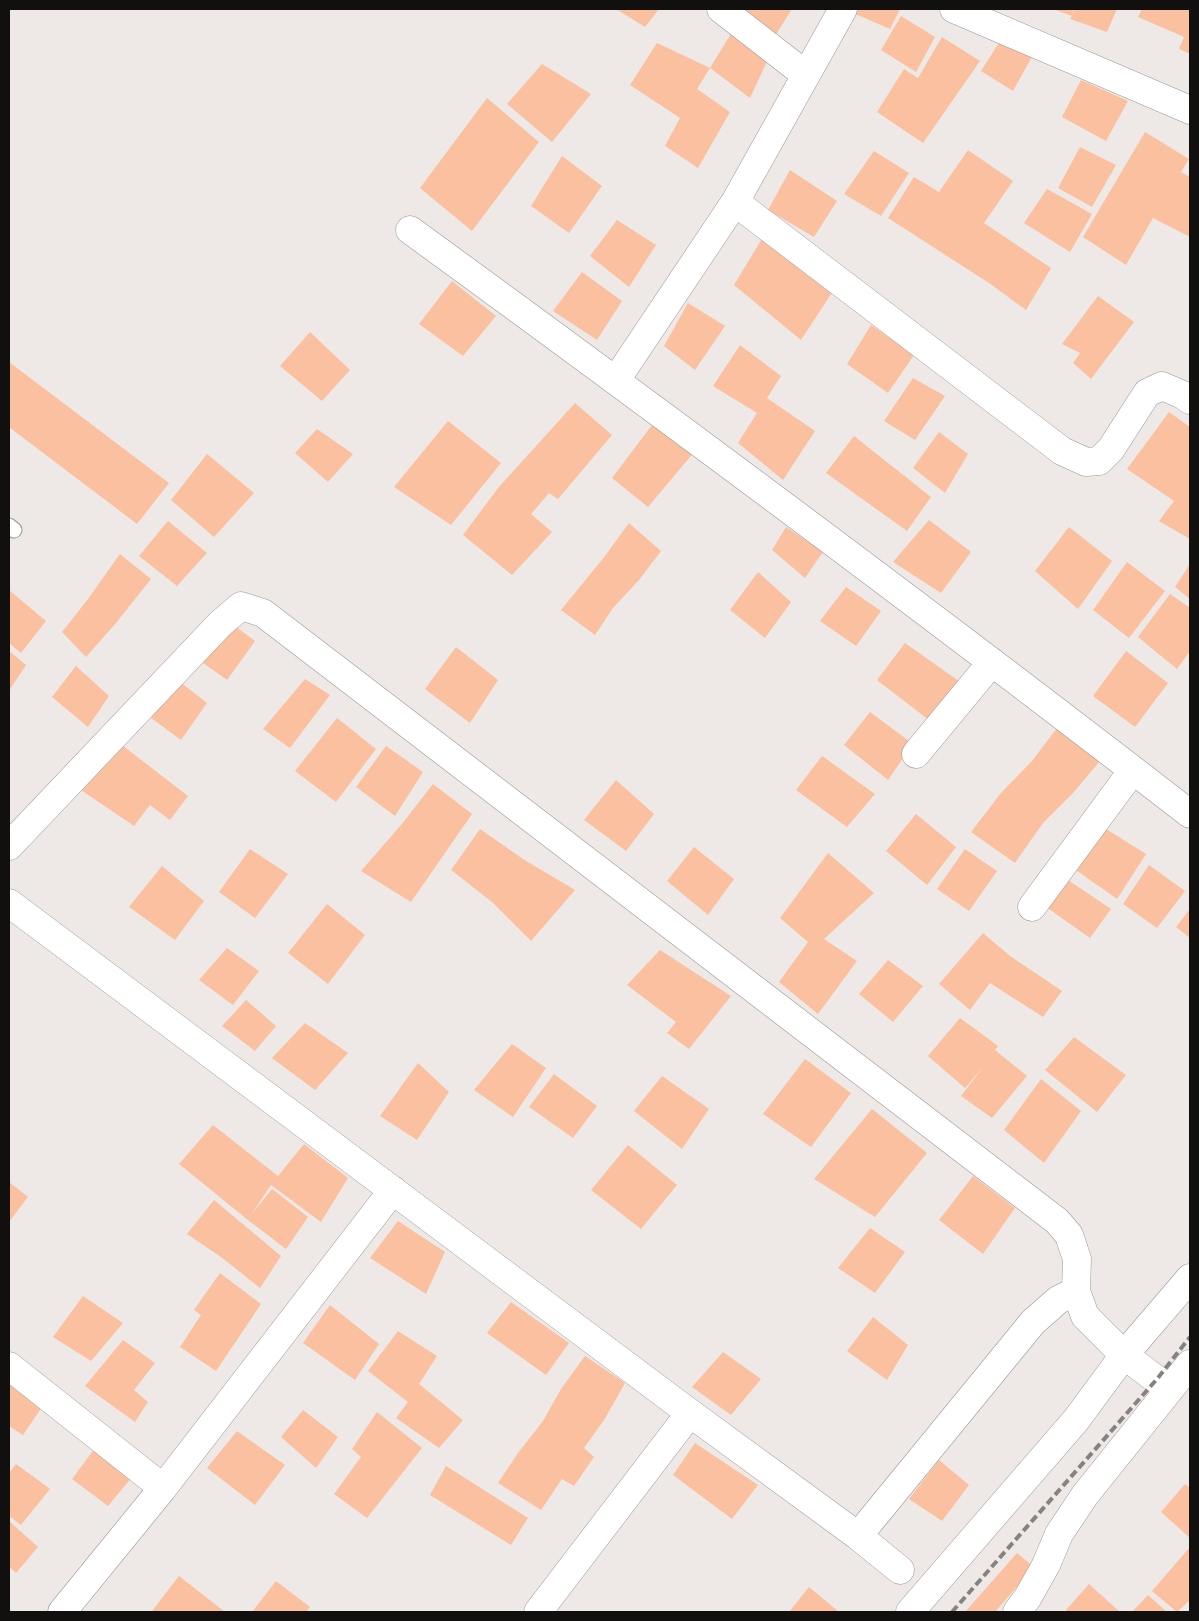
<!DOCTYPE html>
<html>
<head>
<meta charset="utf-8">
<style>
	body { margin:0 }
	#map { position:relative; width:1199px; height:1621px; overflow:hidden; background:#eee9e6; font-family:"DejaVu Sans",sans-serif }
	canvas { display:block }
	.frame { position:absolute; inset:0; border:10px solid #12100f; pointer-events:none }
</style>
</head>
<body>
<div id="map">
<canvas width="1199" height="1621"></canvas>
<div class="frame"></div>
</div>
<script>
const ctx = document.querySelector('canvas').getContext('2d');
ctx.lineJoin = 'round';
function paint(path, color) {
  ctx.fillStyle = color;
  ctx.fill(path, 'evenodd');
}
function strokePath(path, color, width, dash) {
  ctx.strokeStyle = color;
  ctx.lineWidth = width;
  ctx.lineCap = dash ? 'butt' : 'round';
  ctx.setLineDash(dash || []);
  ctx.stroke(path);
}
const building = new Path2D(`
	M616 9H659L645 27Z
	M742 9H792L775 36Z
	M855 9H900L890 29 853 13Z
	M1053 9H1074L1072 16 1075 9H1117L1107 32 1070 19 1072 16Z
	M1142 9H1190V54L1179 49 1184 37 1138 17Z
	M901 16 935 37 916 72 881 50Z
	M732 32 769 57 750 98 710 68Z
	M1004 35 1034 53 1013 91 981 71Z
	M942 37 980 61 923 143 877 112 904 69 918 78Z
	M657 43 710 68 697 89 730 112 698 168 665 146 680 118 630 85Z
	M542 64 591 94 552 142 507 104Z
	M1081 80 1128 101 1106 141 1062 117Z
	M487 98 539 142 472 231 420 188Z
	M1145 132 1189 159 1181 172 1190 177V237L1153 218 1126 265 1083 237Z
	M1080 147 1116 165 1092 207 1058 188Z
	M968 150 1013 181 984 223 1051 268 1026 310 989 283 888 218 914 177 939 192Z
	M874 151 909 173 881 216 844 194Z
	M562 156 602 186 569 233 531 206Z
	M790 170 837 201 814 237 768 210Z
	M1047 189 1092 214 1070 252 1024 223Z
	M617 220 656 245 629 287 590 256Z
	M766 232 837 285 801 340 734 285Z
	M582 272 622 301 597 340 553 311Z
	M452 281 496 316 463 356 419 324Z
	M1098 296 1134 322 1091 379 1073 363 1080 353 1062 344Z
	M688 303 725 326 695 370 664 346Z
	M871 325 914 355 888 393 847 364Z
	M310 332 350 370 322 401 280 366Z
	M740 345 781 376 767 398 815 431 783 480 738 443 757 413 713 386Z
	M9 362 169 483 137 524 9 427Z
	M913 378 945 396 915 440 884 421Z
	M575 403 612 435 558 499 549 493 531 514 552 532 512 575 463 535 498 488Z
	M1169 412 1190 427V539L1159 521 1174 501 1127 469Z
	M448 421 501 463 451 525 394 487Z
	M655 421 695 451 648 507 612 478Z
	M317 429 353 454 328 482 295 453Z
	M939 432 968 454 945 493 913 468Z
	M854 436 931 497 907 531 826 473Z
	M207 454 254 493 214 537 171 500Z
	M929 520 971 552 941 593 893 562Z
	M168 521 207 553 177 586 139 556Z
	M629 523 661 551 639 580 613 608 595 635 561 610 605 556Z
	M786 527 823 552 805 578 772 550Z
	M1069 527 1112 561 1078 609 1035 571Z
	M120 554 151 579 116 623 86 657 62 632 88 599Z
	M1127 562 1165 591 1129 638 1093 610Z
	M1190 564V599L1175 587Z
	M758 572 791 602 765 638 730 610Z
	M846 587 881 611 856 646 820 621Z
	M9 590 46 621 21 653 9 643Z
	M1170 594 1190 608V651L1177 669 1138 637Z
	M228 621 255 641 227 680 196 658Z
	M905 643 963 684 934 724 877 680Z
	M456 647 498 680 470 723 425 689Z
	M9 651 26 665 9 691Z
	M1126 651 1168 683 1135 727 1093 696Z
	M76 666 109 696 88 727 52 697Z
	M175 678 207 703 181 740 143 712Z
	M305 679 330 695 290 748 263 729Z
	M870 712 913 744 888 780 844 745Z
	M337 718 376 749 336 802 295 771Z
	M1057 728 1100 761 1073 793 1043 823 1015 863 971 832 1001 793 1032 761Z
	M118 742 188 796 170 820 150 805 134 826 81 790Z
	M386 746 423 772 395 816 356 787Z
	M822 756 875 794 847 827 796 790Z
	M616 780 654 814 626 851 584 820Z
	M433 784 472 814 411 902 361 871 401 825Z
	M916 814 956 847 927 885 886 851Z
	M480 829 523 859 575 890 531 941 492 902 451 870Z
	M1106 829 1146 854 1117 899 1076 870Z
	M694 847 734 879 708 915 667 881Z
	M250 849 288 874 255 918 219 892Z
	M965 849 997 871 969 911 937 889Z
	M828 853 874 893 824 939 857 961 818 1014 779 982 808 942 780 918Z
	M1149 865 1185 891 1157 928 1123 904Z
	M162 866 204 901 175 940 129 907Z
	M1065 878 1111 909 1090 938 1046 907Z
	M327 904 365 935 328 984 288 953Z
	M1190 909V938L1176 927Z
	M983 933 1010 956 1062 991 1043 1017 990 983 970 1010 939 984Z
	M227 948 259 971 233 1005 199 980Z
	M660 950 731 996 689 1049 667 1033 676 1022 627 985Z
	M888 960 923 986 893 1022 859 994Z
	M246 1000 276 1026 255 1051 222 1026Z
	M960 1018 998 1046 995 1050 1027 1076 992 1118 961 1096 984 1066 965 1088 928 1056Z
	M305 1023 348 1053 315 1090 272 1058Z
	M1074 1037 1126 1075 1097 1112 1045 1070Z
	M512 1044 546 1068 513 1117 474 1090Z
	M805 1059 851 1093 811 1147 763 1114Z
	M418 1063 449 1092 417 1140 380 1116Z
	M554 1074 597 1106 573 1138 529 1107Z
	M662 1076 709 1109 682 1149 634 1111Z
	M1041 1079 1081 1111 1044 1163 1004 1130Z
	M872 1109 927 1153 875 1217 814 1179Z
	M213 1125 278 1176 304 1144 348 1178 321 1222 271 1185 251 1215 272 1189 308 1217 286 1249 248 1220 179 1164Z
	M628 1145 677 1185 641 1229 591 1190Z
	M973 1176 1015 1208 983 1254 939 1220Z
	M9 1182 28 1197 9 1222Z
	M214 1200 281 1256 260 1288 221 1257 187 1234Z
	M398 1221 445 1252 426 1294 370 1258Z
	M870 1228 905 1252 875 1293 838 1268Z
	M220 1273 261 1304 216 1371 180 1347 201 1315 194 1310Z
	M83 1296 123 1323 91 1361 53 1337Z
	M511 1302 569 1343 546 1375 487 1333Z
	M330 1305 379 1344 355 1380 303 1343Z
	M873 1317 908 1345 887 1380 847 1351Z
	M398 1331 437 1356 419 1384 463 1420 439 1448 396 1418 408 1402 368 1371Z
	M123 1340 155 1363 134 1390 148 1402 135 1422 85 1386Z
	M723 1352 761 1379 731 1415 692 1387Z
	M585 1356 625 1383 604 1420 584 1448 594 1457 574 1486 562 1479 541 1510 498 1483 518 1453 543 1421 561 1389Z
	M9 1382 42 1407 23 1435 9 1426Z
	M303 1410 338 1437 316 1468 281 1437Z
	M377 1412 422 1448 367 1518 334 1494 361 1457 352 1449Z
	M237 1431 285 1465 255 1505 207 1468Z
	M695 1443 758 1485 732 1519 673 1475Z
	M95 1448 132 1477 108 1506 72 1479Z
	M939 1460 969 1485 942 1521 909 1499Z
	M16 1464 50 1489 21 1525 9 1516V1473Z
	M446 1466 528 1518 511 1545 430 1495Z
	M1185 1484 1190 1488V1538L1161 1512Z
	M9 1521 38 1547 16 1573 9 1566Z
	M1190 1547V1600L1177 1612 1152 1591Z
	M1017 1553 1034 1567 995 1612H965Z
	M179 1576 225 1612H154L152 1611Z
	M276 1581 310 1607 306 1612H252Z
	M1089 1584 1120 1612H1068L1066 1610Z
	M809 1587 839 1612H789Z
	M1148 1595 1167 1612H1132Z`);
const lane = new Path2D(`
	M9 526 14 530`);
const street = new Path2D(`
	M721 9 806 75
	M954 9 1190 110
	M735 202 1062 451 1086 462 1099 461 1111 449 1147 393 1162 386 1183 395 1190 400
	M410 230C672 421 933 615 1190 814
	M616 380 735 202 843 9
	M916 754 992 662
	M9 846 220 624 241 606 263 613 1057 1221 1069 1235 1077 1259 1076 1291 1085 1316 1124 1355 1169 1389
	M9 903 690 1413 858 1536 900 1570
	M1032 907 1133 770
	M9 1366 163 1488
	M858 1536 1033 1322 1058 1300 1076 1291
	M62 1612 163 1488 393 1190
	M538 1612 690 1413
	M910 1612 1076 1420 1124 1355 1190 1278
	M1017 1612 1028 1597 1046 1565 1059 1534 1085 1495 1190 1364`);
const rail = new Path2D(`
	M952 1612 1157 1379 1190 1337`);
paint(building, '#fac09f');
strokePath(lane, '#9c9795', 17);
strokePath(street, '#9c9795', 29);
strokePath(lane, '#fff', 15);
strokePath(street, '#fff', 28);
strokePath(rail, '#858280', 4, [8, 4]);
</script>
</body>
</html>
